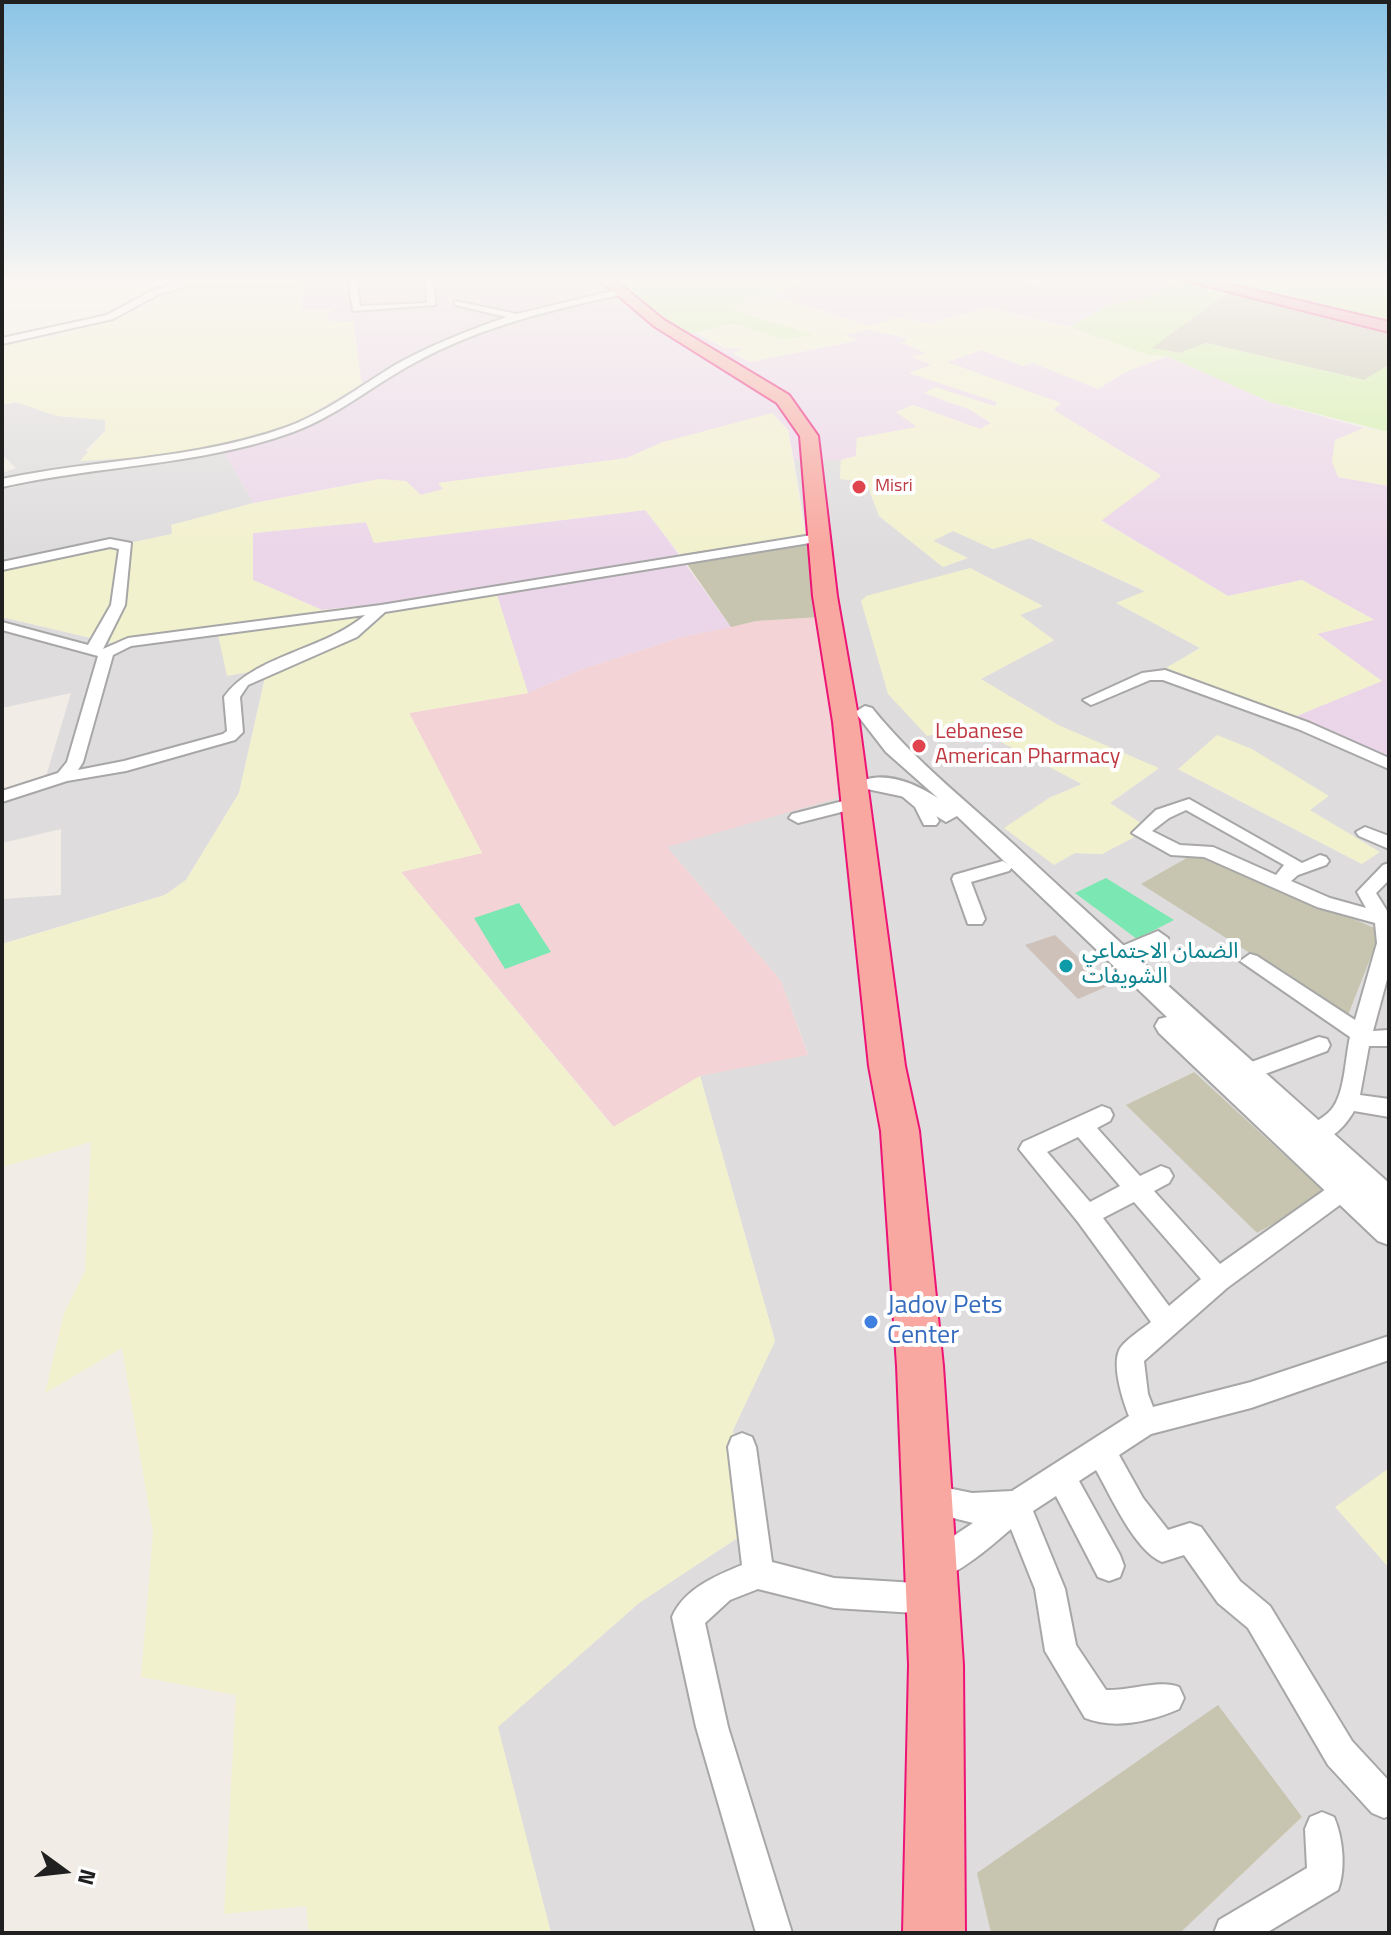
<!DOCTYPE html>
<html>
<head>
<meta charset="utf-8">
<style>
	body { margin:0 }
	#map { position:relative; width:1391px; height:1935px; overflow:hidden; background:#f1ece5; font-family:"Titillium Web",sans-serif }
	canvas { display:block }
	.frame { position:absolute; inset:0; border:4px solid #202020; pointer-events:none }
	.north { position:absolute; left:24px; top:1831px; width:80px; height:80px; -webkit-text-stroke:6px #fff; paint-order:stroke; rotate:105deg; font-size:22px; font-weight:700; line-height:32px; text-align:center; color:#202020 }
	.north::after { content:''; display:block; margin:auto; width:28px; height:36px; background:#202020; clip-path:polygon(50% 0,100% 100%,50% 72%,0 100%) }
</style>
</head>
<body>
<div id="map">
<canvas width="1391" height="1935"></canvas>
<div class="frame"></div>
<div class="north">N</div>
</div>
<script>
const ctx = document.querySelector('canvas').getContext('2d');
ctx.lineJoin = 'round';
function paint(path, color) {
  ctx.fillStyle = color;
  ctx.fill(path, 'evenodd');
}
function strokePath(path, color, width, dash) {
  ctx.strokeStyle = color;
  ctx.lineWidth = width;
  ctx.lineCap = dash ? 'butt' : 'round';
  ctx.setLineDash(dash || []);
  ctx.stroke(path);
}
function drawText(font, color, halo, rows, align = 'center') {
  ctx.font = font + ' "Titillium Web","Noto Sans Arabic",sans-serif';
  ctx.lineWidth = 8;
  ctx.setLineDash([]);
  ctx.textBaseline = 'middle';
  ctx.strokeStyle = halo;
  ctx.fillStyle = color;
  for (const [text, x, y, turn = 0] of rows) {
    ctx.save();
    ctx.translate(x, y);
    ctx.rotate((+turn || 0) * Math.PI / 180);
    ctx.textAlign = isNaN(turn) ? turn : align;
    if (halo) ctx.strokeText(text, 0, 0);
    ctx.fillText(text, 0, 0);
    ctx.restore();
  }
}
const residential = new Path2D(`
	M16 402 57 416 105 419V431L85 451 168 456 219 444 254 503 172 525V534L2 570V473L16 468 2 455V405Z
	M794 460H841L840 479 866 481 879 516 943 567 967 558 932 540 953 531 993 549 1030 538 1146 592 1117 603 1200 648 1167 668 1389 758V1933H1180L1302 1817 978 1873 991 1933H551L497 1727 639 1603 745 1533 733 1430 775 1341 700 1076 808 1054 781 981 667 847 820 617ZM970 568 1042 606 1020 615 1053 641 980 679 1058 725 1158 769 1110 803 1103 854 1075 853 1049 798 1082 784 972 726ZM1178 769 1328 796 1309 810 1362 864ZM1193 1072 1327 1194 1257 1233 1127 1105Z
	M2 617 112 643 218 635 267 668 239 793 186 880 165 895 2 944V899L61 895V829L2 843V797L44 783 71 693 2 708Z`);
const commercial = new Path2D(`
	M820 617 835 733 838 798 667 847 781 981 808 1055 700 1076 614 1127 401 872 482 853 409 713 528 693 580 670 678 638 756 621Z`);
const industrial = new Path2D(`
	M302 277H601L674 337 696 333 725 348 745 349 734 354 750 362 856 341 845 335 867 329 910 339 927 353 914 358 933 365 910 373 997 402 996 406 941 400 969 409 991 423 980 429 913 405 897 412 918 427 857 438 856 456 841 460H794L788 430 663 442 627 458 439 483 444 489 420 495 380 479 254 503 219 444 286 429 332 322 325 315 332 309H301Z
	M800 277H1004L1037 283 1045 277 1177 280 1145 297 1109 305 1069 327 987 307 929 324 898 317 870 326 772 296 802 285 788 280Z
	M982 350 1023 366 1033 363 1098 389 1127 371 1167 356 1270 402 1364 428 1335 440 1338 477 1389 486V758L1294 717 1381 681 1316 633 1373 619 1302 580 1228 596 1101 520 1161 475 1053 410 1060 403 945 362Z
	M646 510 731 627 678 638 580 670 528 693 496 592 322 610 253 580V533L366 522 374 543Z`);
const construction = new Path2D(`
	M1227 293 1389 332V365L1364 380 1206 343 1180 353 1151 348Z
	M805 535 820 617 756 621 731 627 680 554Z
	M1199 851 1381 931 1348 1015 1141 884Z
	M1194 1072 1327 1194 1257 1233 1126 1105Z
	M1218 1705 1302 1817 1180 1933H991L977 1873Z`);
const farmland = new Path2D(`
	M185 277H302L301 309H334L326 315 332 322 353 321 362 384 286 429 168 456 80 461 105 431V420L57 416 16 402 2 405V344L61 336 143 309 164 291 189 283Z
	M764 293 870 326 898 317 929 324 987 307 1105 337 1150 355 1167 356 1127 371 1098 389 1033 363 1023 366 982 350 947 362 1061 403 1054 410 1161 476 1101 521 1228 596 1302 580 1374 620 1317 634 1382 681 1294 717 1166 668 1200 648 1116 603 1145 591 1030 538 993 549 953 531 933 541 968 558 943 567 879 516 866 481 840 479 841 460 856 456 857 438 917 427 896 412 913 405 980 429 991 423 969 409 924 393 935 387 995 406 997 402 909 373 932 365 912 357 926 353 902 343 908 338 867 329 846 335 857 340 750 362 733 353 744 348H725L696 333 734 324 783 339 767 321 730 306Z
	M772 413 788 430 805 535 680 554 645 510 374 543 366 522 253 533V580L322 610 496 592 528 693 409 713 482 853 401 872 613 1127 700 1076 775 1341 733 1430 745 1533 639 1603 498 1727 551 1933H309L306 1906 224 1914 236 1695 141 1677 153 1533 122 1348 45 1393 64 1313 85 1271 91 1142 2 1167V944L165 895 186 880 239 793 267 669 227 676 218 635 112 643 2 617V570L172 534 171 525 254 503 380 479 406 481 421 495 443 489 438 483 627 458 663 442Z
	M1364 428 1389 432V486L1338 477 1332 462 1335 440Z
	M970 568 1043 606 1020 615 1054 640 981 679 1058 725 1159 768 1110 803 1141 823 1133 838 1102 854 1075 853 1054 865 1004 828 1049 798 1082 784 972 727 927 736 888 694 861 601 866 596Z
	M1217 735 1252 749 1329 796 1310 810 1380 852 1362 864 1178 769Z
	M1389 1468V1568L1335 1507Z`);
const grass = new Path2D(`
	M639 277H800L790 280 803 285C778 294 755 295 731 307 758 321 786 325 814 335L783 339 734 324 675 337 611 284Z
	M1194 277H1389V323Z
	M1177 280 1227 293 1152 348 1180 353 1206 343 1364 380 1389 365V432L1270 402 1167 356 1150 355 1069 327 1109 305 1145 297Z`);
const pitch = new Path2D(`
	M1106 878 1174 920 1137 939 1075 893Z
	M519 903 551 952 505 969 474 918Z`);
const building = new Path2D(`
	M1055 935 1108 986 1078 999 1025 945Z`);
const minor = new Path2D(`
	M176 277H184V287L159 294 113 319 2 344V338L107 315 153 290 177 284Z
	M348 277H356L360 306 427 303 426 285 421 277H429L434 285 435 305 353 311Z
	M621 289 624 294C550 310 482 326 414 363 373 385 337 416 293 432 200 466 98 465 2 487V479C95 459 193 460 284 428 324 414 359 387 395 365 431 345 469 330 507 317L455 305V301L517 314Z
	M818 534 824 538 822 541 385 612 357 637 248 685 240 697 243 732 235 740 126 771 67 781 2 802V791L58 773 67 762 98 656 2 630V622L88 645 111 605 119 549 110 547 2 570V562L110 539 131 543 125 605 103 649 128 638 381 605ZM365 615C325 650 254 655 224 697L227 731 223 734 124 761 78 770 83 762 113 655 131 646Z
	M1165 670 1310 723 1389 758V769L1298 729 1163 680H1150L1096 703 1091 705 1083 700 1142 673Z
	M906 787 928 800 939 821 936 825H924L915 807 897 792Z
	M855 798 864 803 861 807 798 823 789 818 792 814Z
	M1189 799 1302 863 1320 855 1326 857 1329 861 1326 865 1298 875 1291 881 1330 898 1366 908 1357 892 1383 865 1389 863V880L1376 893 1389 914V972L1373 1031 1389 1030V1046H1369L1360 1095 1389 1099V1117L1354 1111C1345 1127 1325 1148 1306 1141L1303 1135C1309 1123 1322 1120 1331 1110 1345 1094 1345 1058 1350 1037L1240 961 1250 954 1257 956 1355 1020 1377 943 1375 923 1317 907 1204 857 1171 855 1132 833 1156 810ZM1186 810 1284 865 1276 875 1213 847 1180 845 1152 831 1169 818Z
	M1365 827 1389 836V849L1359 836 1356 832Z
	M1003 861 1012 867 1009 871 971 882 985 919 982 924H968L952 879 954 875Z
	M1158 931 1168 938 1165 943 1117 963 1107 956 1110 951Z
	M1319 1037 1327 1039 1330 1045 1327 1051 1246 1081 1238 1079 1235 1073 1238 1067Z
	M1102 1106 1110 1109 1113 1115 1110 1121 1097 1128 1140 1176 1161 1166 1169 1169 1173 1176 1169 1183 1154 1191 1220 1264 1336 1182 1344 1179 1352 1182 1356 1189 1352 1196 1227 1288 1144 1361 1148 1394 1153 1407 1251 1382 1389 1336V1360L1251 1408 1151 1434 1119 1455 1143 1498 1168 1530 1190 1523 1201 1527 1240 1581 1270 1606 1352 1741 1389 1781V1816L1384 1818 1372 1813 1328 1765 1248 1628 1218 1603 1184 1555 1162 1562C1134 1550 1111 1496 1096 1470L1079 1481 1120 1555 1124 1566 1120 1577 1109 1581 1098 1577 1056 1496 1033 1511 1065 1589 1076 1645 1106 1690C1129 1691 1161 1679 1179 1687L1184 1698 1179 1709C1151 1721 1115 1730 1085 1718L1045 1651 1035 1589 1011 1529C988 1549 962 1571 933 1583L922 1579 918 1568 922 1557 973 1523 918 1509 913 1499 918 1489 928 1484 972 1493 1012 1491 1129 1416C1123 1401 1110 1362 1121 1347 1128 1338 1141 1330 1151 1322L1078 1222 1019 1149 1023 1142ZM1078 1137 1120 1186 1090 1202 1047 1152ZM1134 1202 1201 1279 1169 1306 1103 1218Z
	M742 1433 752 1437 756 1447 772 1562 834 1578 932 1584 943 1588 947 1599 943 1610 932 1614 834 1608 758 1589 730 1600 705 1623 728 1727 792 1933H756L696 1727 672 1617C684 1589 715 1576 742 1565L728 1447 732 1437Z
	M1322 1812 1334 1817C1343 1838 1346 1869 1338 1890L1266 1933H1214L1219 1920 1307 1868 1305 1829 1310 1817Z`);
const tertiary = new Path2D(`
	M865 706 872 708C916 763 973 806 1024 854 1144 966 1267 1074 1389 1183V1245L1378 1241 1159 1033 1155 1026 1159 1019 1167 1017 957 816 946 822 905 797 867 789 864 784 867 779C891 773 918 785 938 798L886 752 855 712Z`);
const trunk = new Path2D(`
	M596 277H611L664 320 789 395 818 436 837 596 859 722 905 1066 919 1131 943 1366 963 1665 965 1933H903L909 1665 897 1366 881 1131 869 1066 833 722 813 596 800 436 777 403 654 326Z`);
const motorway = new Path2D(`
	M1171 277H1198L1389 322V332Z`);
const markers = [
	[859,487,8,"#e0444e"],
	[919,746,8,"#e0444e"],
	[1066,966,8,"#0f9aa8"],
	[871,1322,8,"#3f7fe0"]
];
const farHealthnames = [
	["Misri",875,487]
];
const healthNames = [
	["Lebanese",935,733],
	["American Pharmacy",935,758]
];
const cultureNames = [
	["الضمان الاجتماعي",1082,953],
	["الشويفات",1082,978]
];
const nearShopnames = [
	["Jadov Pets",887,1307],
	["Center",887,1337]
];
paint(residential, '#dedcdd');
paint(commercial, '#f3d3d5');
paint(industrial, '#ebd6e9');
paint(construction, '#c7c4af');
paint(farmland, '#f2f1ce');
paint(grass, '#d2f0a6');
paint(pitch, '#7be8b3');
paint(building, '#cec1ba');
strokePath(minor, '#a7a7a7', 4);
strokePath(tertiary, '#a7a7a7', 4);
strokePath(trunk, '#ed1475', 4);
strokePath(motorway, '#ed1475', 4);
paint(minor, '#fff');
paint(tertiary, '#fff');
paint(trunk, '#f8a8a0');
paint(motorway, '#f085a4');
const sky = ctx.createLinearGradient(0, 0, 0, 548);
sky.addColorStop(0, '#8bc4e6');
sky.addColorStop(0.51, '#f9f6f3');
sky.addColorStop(1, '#f9f6f300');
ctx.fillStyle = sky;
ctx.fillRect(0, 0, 1391, 548);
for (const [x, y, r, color] of markers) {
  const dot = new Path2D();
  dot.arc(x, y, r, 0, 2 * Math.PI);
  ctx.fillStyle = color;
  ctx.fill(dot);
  strokePath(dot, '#fff', 3);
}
drawText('18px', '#be3a42', '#fff', farHealthnames, 'left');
drawText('22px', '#be3a42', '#fff', healthNames, 'left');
drawText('22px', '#0d838f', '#fff', cultureNames, 'left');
drawText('26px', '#366cbe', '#fff', nearShopnames, 'left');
</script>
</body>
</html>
